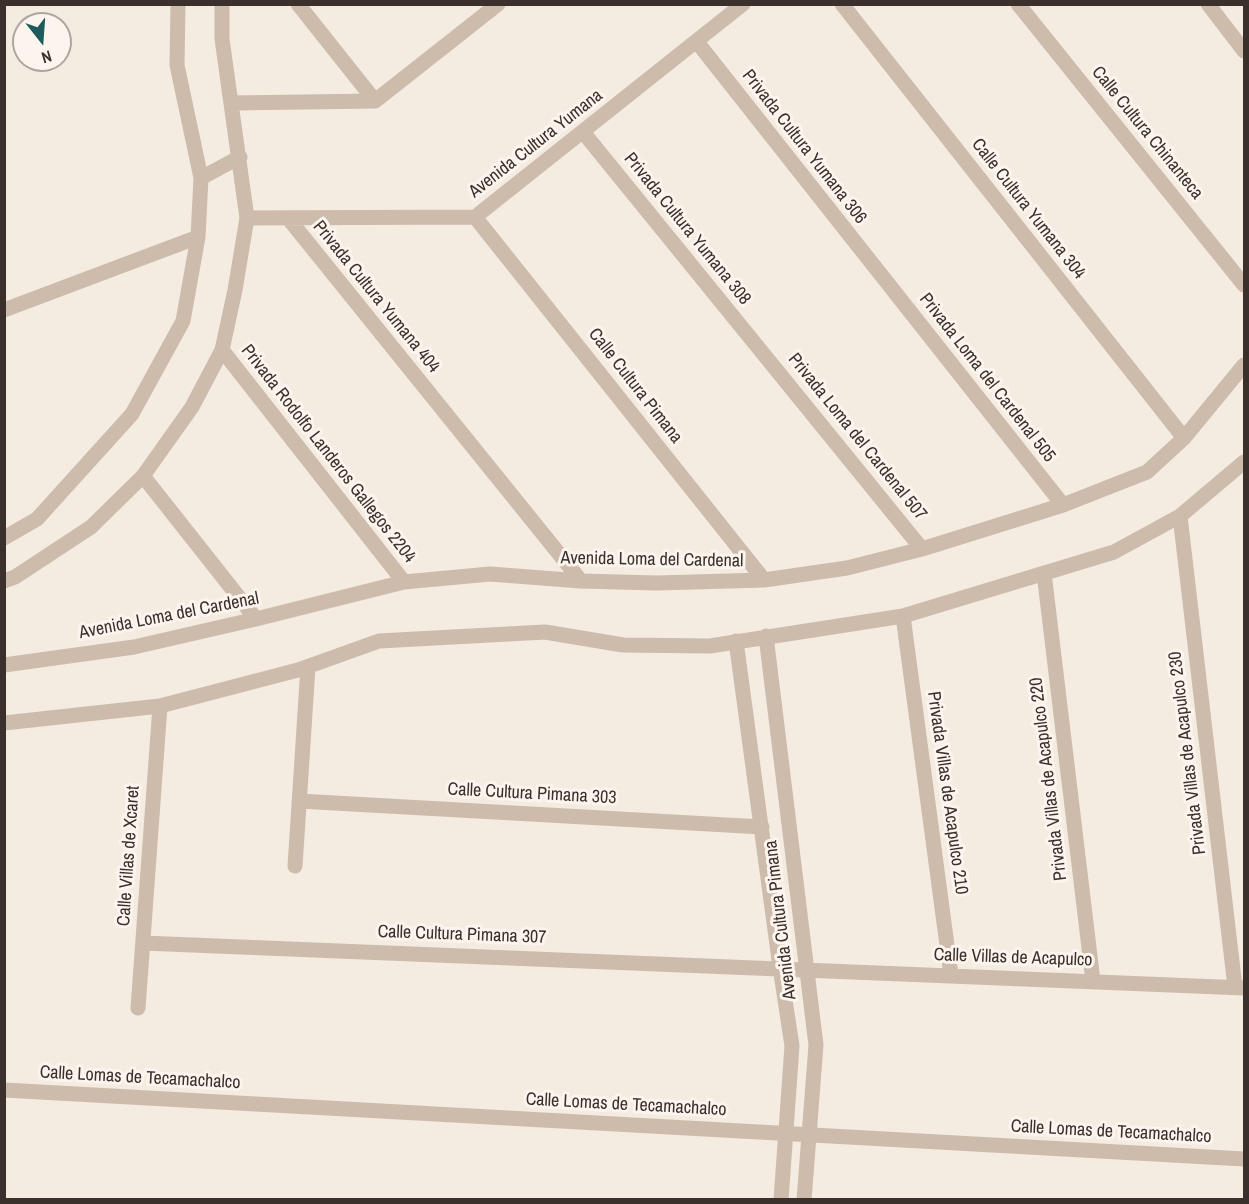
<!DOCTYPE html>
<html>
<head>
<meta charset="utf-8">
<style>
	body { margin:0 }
	#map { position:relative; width:1249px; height:1204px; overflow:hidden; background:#f4ebe1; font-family:"Archivo Narrow",sans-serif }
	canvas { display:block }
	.frame { position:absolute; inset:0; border:6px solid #3b302b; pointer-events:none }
	.north { position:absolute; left:12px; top:12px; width:60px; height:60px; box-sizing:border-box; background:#fbf5ee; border:2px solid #aea6a0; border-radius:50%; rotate:163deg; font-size:16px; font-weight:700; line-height:24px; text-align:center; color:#3b302b }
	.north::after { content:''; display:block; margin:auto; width:21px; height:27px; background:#1f5a5e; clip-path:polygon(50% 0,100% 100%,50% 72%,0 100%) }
</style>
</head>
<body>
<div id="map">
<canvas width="1249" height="1204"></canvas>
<div class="frame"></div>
<div class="north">N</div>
</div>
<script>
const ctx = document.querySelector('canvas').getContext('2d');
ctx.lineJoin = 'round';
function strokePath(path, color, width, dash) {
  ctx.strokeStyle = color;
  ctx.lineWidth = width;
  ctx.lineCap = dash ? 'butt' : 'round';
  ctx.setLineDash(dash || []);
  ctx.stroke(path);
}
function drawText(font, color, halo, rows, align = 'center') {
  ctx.font = font + ' "Archivo Narrow",sans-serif';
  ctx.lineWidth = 6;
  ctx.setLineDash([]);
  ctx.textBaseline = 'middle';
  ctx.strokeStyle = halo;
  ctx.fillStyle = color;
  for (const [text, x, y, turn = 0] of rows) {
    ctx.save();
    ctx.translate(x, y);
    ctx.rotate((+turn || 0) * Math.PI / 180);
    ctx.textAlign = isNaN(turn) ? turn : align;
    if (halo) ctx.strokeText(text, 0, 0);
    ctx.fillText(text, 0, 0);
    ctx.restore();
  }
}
const minor = new Path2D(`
	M298 4 375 101
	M842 4 1184 438
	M1018 4 1244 285
	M1208 4 1244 51
	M697 42 1063 505
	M232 103 375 101 498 4
	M583 132 922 549
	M201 178 240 157
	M475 217 764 580
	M247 218 475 217 743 4
	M288 218 581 581
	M4 310 198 237
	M222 350 404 582
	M143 476 256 619
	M1180 516 1235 987
	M4 538 37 519 132 414 183 321 198 237 201 178 177 65 178 4
	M1044 573 1093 981
	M4 581 15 577 91 527 143 476 192 407 222 350 235 290 247 218 222 39V4
	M903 616 951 975
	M766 636 816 1045 804 1200
	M736 641 780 967 792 1046 781 1200
	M4 665 134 647 256 619 404 582 490 574 581 581 657 583 764 580 847 568 922 549 1063 505 1147 472 1184 438 1244 365
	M4 723 160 706 298 670 379 641 545 632 623 645 710 646 903 616 1114 552 1180 516 1244 462
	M299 801 762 827
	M295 866 308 667
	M143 943 1244 988
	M138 1008 160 706
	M4 1090 1244 1159`);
const streetNames = [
	["Calle Cultura Chinanteca",1147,133,51],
	["Avenida Cultura Yumana",536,144,-38],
	["Privada Cultura Yumana 306",804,147,52],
	["Calle Cultura Yumana 304",1028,209,52],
	["Privada Cultura Yumana 308",687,229,51],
	["Privada Cultura Yumana 404",376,297,51],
	["Privada Loma del Cardenal 505",987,378,52],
	["Calle Cultura Pimana",635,386,52],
	["Privada Loma del Cardenal 507",857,437,51],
	["Privada Rodolfo Landeros Gallegos 2204",328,454,52],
	["Avenida Loma del Cardenal",652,560,1],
	["Avenida Loma del Cardenal",169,616,-11],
	["Privada Villas de Acapulco 230",1188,753,-97],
	["Privada Villas de Acapulco 220",1049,779,-97],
	["Privada Villas de Acapulco 210",947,793,82],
	["Calle Cultura Pimana 303",532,794,3],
	["Calle Villas de Xcaret",129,856,-86],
	["Avenida Cultura Pimana",781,920,-97],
	["Calle Cultura Pimana 307",462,935,2],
	["Calle Villas de Acapulco",1013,958,2],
	["Calle Lomas de Tecamachalco",140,1078,3],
	["Calle Lomas de Tecamachalco",626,1105,3],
	["Calle Lomas de Tecamachalco",1111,1132,3]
];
strokePath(minor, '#cdbbac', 15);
drawText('18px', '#3b302b', '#fbf5ee', streetNames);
</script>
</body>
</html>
